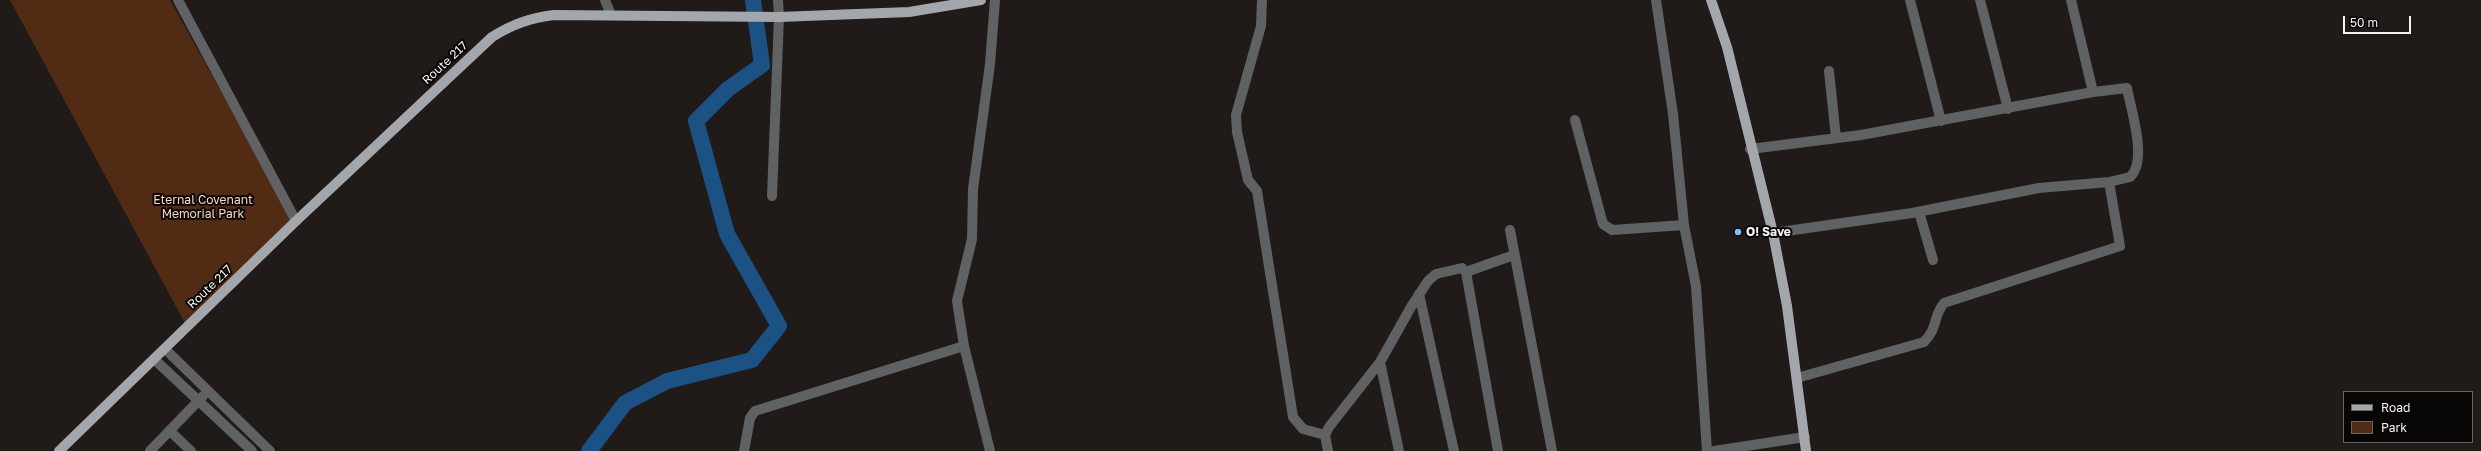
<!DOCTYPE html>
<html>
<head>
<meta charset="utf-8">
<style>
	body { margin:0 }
	#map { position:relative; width:2481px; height:451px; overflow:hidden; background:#201a18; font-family:"Golos Text",sans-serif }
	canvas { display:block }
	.legend { position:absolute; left:2343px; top:391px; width:130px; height:52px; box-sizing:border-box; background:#080605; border:1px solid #676563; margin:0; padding:5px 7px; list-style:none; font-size:12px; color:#f6f3f1 }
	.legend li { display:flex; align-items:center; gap:8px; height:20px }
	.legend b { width:20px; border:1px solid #676563 }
	.scale { position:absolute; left:2343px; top:16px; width:68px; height:18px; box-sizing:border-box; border:2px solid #f6f3f1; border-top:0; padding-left:5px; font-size:12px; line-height:14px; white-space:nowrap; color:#f6f3f1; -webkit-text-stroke:3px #080605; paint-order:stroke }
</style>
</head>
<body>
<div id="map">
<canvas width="2481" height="451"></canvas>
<ul class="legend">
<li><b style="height:5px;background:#a3a7ac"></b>Road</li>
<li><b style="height:11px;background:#522b15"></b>Park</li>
</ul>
<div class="scale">50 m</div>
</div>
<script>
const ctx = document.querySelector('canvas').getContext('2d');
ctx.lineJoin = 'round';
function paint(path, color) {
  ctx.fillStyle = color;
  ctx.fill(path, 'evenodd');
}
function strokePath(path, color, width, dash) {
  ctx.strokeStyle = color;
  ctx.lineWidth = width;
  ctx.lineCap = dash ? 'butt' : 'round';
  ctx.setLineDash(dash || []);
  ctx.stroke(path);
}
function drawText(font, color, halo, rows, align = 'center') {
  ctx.font = font + ' "Golos Text",sans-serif';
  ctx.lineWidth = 4;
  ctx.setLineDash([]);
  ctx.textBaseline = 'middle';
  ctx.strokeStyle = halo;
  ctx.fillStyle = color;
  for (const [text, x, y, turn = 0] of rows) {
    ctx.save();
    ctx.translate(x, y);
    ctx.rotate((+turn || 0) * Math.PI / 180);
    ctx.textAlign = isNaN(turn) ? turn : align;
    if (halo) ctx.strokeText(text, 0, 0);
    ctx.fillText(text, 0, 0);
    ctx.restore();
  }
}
const green = new Path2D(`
	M10 0H170L293 221 186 325Z`);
const river = new Path2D(`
	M589 451 625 403 667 381 752 360 779 326 727 234 696 121 728 89 762 65 753 0`);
const minor = new Path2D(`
	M178 0 296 221
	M605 0 611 15
	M1262 0 1261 26 1236 115 1237 132 1248 180 1257 191 1293 417 1303 429 1325 435
	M1656 0 1673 114 1684 225 1696 286 1707 451
	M1910 0 1941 121
	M1980 0 2008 109
	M2071 0 2093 92
	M1829 71 1836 138
	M1575 120 1603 224 1612 230 1684 225
	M1750 149 1861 135 2093 92 2127 88C2131 110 2148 161 2130 177L2109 182 2039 188 1912 213 1773 233
	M772 196 779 17 778 0
	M1919 212 1933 260
	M1510 230 1552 451
	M1466 272 1514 255
	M1419 294 1454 451
	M165 349 270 451
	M154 359 252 451
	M1380 362 1399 451
	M1797 378 1924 342C1939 326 1932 318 1944 303L2120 246 2109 182
	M170 431 191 451
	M150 451 203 396
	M744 451 750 418 755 411 964 346
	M990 451 964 346 957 301 972 239 973 189 990 64 995 0
	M1328 451 1325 435 1329 427 1380 362 1411 307 1428 281 1436 274 1462 268 1466 272 1498 451
	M1714 451 1805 437`);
const major = new Path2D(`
	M1711 0 1727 47 1773 233 1787 306 1806 451
	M59 451 296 221 492 37C513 24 530 18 554 15L779 17 909 12 981 0`);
const markers = [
	[1738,232,4,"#80bdfa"]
];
const streetNames = [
	["Route 217",445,63,-43],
	["Route 217",210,287,-44]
];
const parkNames = [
	["Eternal Covenant",203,200],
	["Memorial Park",203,214]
];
const poiNames = [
	["O! Save",1746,232]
];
paint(green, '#522b15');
strokePath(river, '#1b5283', 16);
strokePath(minor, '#5f6163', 10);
strokePath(major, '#a3a7ac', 10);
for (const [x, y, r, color] of markers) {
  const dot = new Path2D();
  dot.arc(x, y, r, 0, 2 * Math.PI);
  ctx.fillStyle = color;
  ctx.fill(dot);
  strokePath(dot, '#080605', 1.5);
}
drawText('12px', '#f6f3f1', '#080605', streetNames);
drawText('12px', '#fad4c0', '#080605', parkNames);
drawText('bold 12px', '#f6f3f1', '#080605', poiNames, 'left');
</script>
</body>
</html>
